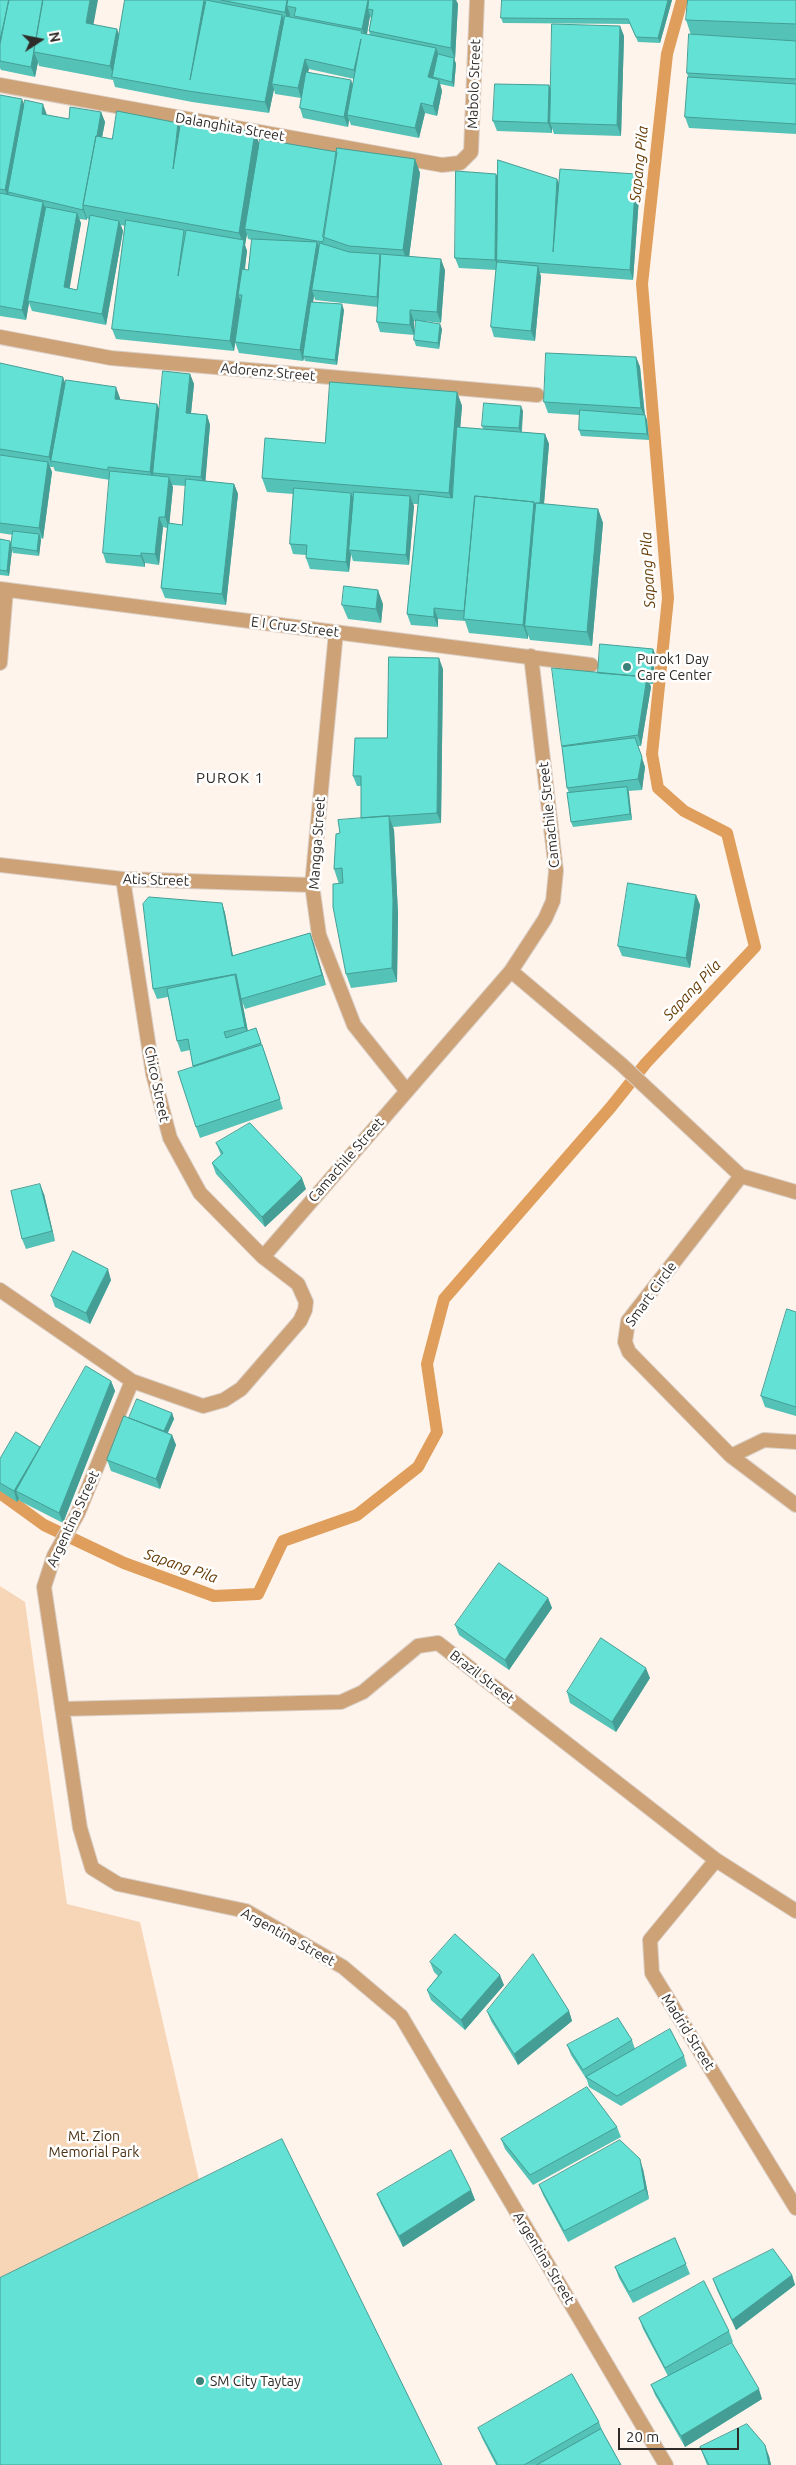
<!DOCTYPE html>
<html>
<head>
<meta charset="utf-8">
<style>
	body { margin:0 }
	#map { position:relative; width:796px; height:2465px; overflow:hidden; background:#fff4eb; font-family:Ubuntu,sans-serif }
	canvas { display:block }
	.north { position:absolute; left:15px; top:15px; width:50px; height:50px; -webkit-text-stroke:4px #fff; paint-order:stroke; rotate:79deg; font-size:14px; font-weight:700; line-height:20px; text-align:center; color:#2f2b28 }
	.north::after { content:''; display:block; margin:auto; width:18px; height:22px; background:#2f2b28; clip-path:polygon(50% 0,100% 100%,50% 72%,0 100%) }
	.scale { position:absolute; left:618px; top:2428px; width:121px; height:22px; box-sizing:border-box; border:2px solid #2f2b28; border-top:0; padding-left:6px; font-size:15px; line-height:18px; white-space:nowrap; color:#2f2b28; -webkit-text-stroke:4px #fff; paint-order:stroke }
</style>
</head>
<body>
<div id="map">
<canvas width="796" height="2465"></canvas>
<div class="north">N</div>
<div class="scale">20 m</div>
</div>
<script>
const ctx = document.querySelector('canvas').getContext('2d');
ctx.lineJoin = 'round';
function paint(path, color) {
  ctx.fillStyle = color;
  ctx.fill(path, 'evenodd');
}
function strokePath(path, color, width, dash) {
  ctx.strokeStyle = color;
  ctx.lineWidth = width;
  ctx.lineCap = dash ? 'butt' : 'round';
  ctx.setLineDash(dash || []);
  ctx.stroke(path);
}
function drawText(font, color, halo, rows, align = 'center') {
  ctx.font = font + ' Ubuntu,sans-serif';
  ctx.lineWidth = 5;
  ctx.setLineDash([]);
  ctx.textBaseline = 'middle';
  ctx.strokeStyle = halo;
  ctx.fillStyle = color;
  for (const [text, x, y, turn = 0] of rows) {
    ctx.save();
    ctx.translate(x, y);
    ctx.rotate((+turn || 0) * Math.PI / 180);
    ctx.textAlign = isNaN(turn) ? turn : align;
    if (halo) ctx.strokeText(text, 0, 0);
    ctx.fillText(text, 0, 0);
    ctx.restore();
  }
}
const green = new Path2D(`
	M0 1586 25 1602 67 1904 140 1922 203 2197 0 2298Z`);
const stream = new Path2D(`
	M0 1493 44 1525 124 1563 214 1596 258 1594 283 1541 357 1515 418 1467 437 1432 427 1364 444 1299 611 1107 646 1063 755 947 727 833 684 811 658 788 652 754 668 598 642 284 667 54 682 0`);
const minor = new Path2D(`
	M0 85 442 165 460 163 471 152 477 0
	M0 337 111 358 537 395
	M0 589 591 665
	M336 632 312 885 319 935 354 1025 406 1090
	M0 663 6 590
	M0 865 123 879 312 885
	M511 971 621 1064 741 1176 796 1192
	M741 1176 628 1321 625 1342 629 1352 731 1456 796 1505
	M263 1257 511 971 545 919 553 901 556 871 531 656
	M0 1290 132 1381 203 1406 224 1400 241 1389 300 1321 305 1310 306 1302 298 1284 263 1257 200 1193 170 1138 153 1074 123 879
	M132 1381 78 1513 54 1556 44 1587 80 1828 92 1868 118 1884 246 1911 343 1967 401 2016 666 2465
	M731 1456 764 1440 796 1442
	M62 1709 341 1702 363 1692 418 1646 438 1643 716 1860 796 1911
	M716 1860 650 1940 652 1973 796 2208`);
const wall = new Path2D(`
	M0 0 93 25 117 29 119 35 125 0H456L458 4 455 59 454 58 456 64 454 87 440 84 442 91 437 116 425 113 419 138 351 125 349 120 348 127 303 118 300 108 301 98 275 94 274 89 269 113 192 102 115 87 113 80 39 66 38 62 35 77 1 70 0 68ZM370 16 371 19 369 31 370 35 367 34ZM309 69 354 79 353 84 308 72Z
	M672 0 660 43 638 42 630 24 503 23 501 18Z
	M796 0V134L689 128 685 117 688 77 687 73 691 35 686 20Z
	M620 26 624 36 621 136 554 134 552 128V133L497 131 493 121 549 85 551 89Z
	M0 95 47 115 69 119 101 112 105 122 102 137 112 139 180 126 259 143 337 152 415 159 420 173 409 257 445 270 441 323 424 321 442 329 439 349 416 346 414 340 416 321H414V335L380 332 377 322 378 307 315 300 314 296 313 302 344 310 337 365 305 361 304 358 303 361 239 353 235 342 241 301 234 351 116 339 112 329 125 226 121 225 123 231 106 325 32 311 29 303 26 320 0 316ZM87 218 89 220 77 290 69 288 81 223 79 219 87 220ZM247 234 248 239 252 240 248 270H245L247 251 245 245Z
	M496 174 498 179H557L559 184 636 174 640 184 633 280 540 273 541 277 535 341 494 337 491 327 496 270 459 268 455 258Z
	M636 357 640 367 645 415 647 420 649 440 581 436 579 430 580 415 548 413 544 402Z
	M0 363 65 383 120 398V400L157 404 159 409 190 374 194 384 191 413 207 415 210 425 205 481 234 484 238 494 226 605 165 598 161 588 167 528 163 527 159 565 145 563V567L106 563 103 553 110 480 55 471 53 466V467H50L52 472 43 539 41 538 39 556 13 553 12 550 9 576 0 575V539L11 544 13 535 0 533ZM172 485 186 486 182 525 169 523 173 487Z
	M457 392 462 406 460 428 483 429 482 426 523 411 522 432 545 434 549 444 544 504 598 509 603 523 592 646 530 640 528 635V639L469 633 465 621 438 619V627L411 625 407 614 418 504H413L414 506 409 565 353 561 351 554 349 572 310 569 306 558V555L293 554 290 544 293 494 267 492 262 478 325 443Z
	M383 604 381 623 348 619 342 605Z
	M653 649 655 654 653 684H650L651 687 641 746H638L645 767 642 790 628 791 632 820 573 827 571 822 569 793 567 788 562 746 598 673Z
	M443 669 441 823 393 827 394 830 398 914 397 982 351 988 346 974 339 884 334 869 340 833 361 818V786H357L353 776 387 738Z
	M696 895 700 905 690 968 622 956 618 946Z
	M222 903 225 913 233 956 310 933 326 985 245 1009 242 1001 248 1031 256 1028 265 1053 283 1109 200 1138 196 1127 193 1067 190 1050 181 1052 177 1041 168 997 157 999 153 989Z
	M216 1143 306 1189 265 1227 216 1174 212 1163 221 1155Z
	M44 1194 55 1241 26 1249 22 1239Z
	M111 1280 90 1324 55 1307 51 1296Z
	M796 1312V1416L765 1407 761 1396Z
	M111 1381 115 1391 63 1523 20 1501 19 1499 17 1502 0 1491V1459L40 1448Z
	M172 1413 174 1419 168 1433 172 1435 176 1445 160 1489 111 1471 107 1460 129 1418Z
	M548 1598 552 1608 509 1670 459 1635 455 1625Z
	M650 1678 616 1732 570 1703 567 1692Z
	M430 1962 504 1985 465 2030 431 2000 427 1990 438 1976 434 1972Z
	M487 2011H569L572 2021 518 2065 491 2021Z
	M632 2040 635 2049 684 2056 687 2066 621 2106 589 2087 587 2080 571 2055 567 2045Z
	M617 2127 621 2137 533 2185 505 2149 501 2139Z
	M643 2169 649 2199 568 2242 543 2195 539 2185Z
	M471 2190 475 2200 403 2247 381 2204 377 2194Z
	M675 2238 690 2274 633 2303 619 2278 615 2267Z
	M792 2275 795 2285 736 2330 717 2290 713 2279Z
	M639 2318 729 2331 733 2342 708 2356 762 2399 685 2447 655 2395 651 2385 668 2376 643 2329Z
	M599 2422 603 2433 621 2465H496L482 2438 478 2428Z
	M700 2447 769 2456 771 2465H707Z`);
const shadedWall = new Path2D(`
	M90 0H98L91 38 86 23Z
	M204 0 208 10 190 80Z
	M287 0H293L287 6 290 14 289 22 285 12Z
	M368 0H373L368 9 370 16 366 39 362 29Z
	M453 0H456L458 4 455 59 451 48Z
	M668 0H672L660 43 658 38Z
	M282 15 286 26 272 84 274 89 269 113 265 102Z
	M620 26 624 36 621 136 617 125Z
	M117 29 122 44 114 77 110 66Z
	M361 39 357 80 354 70Z
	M436 48 440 58 433 77 434 79 428 77Z
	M34 52 38 62 35 77 31 67Z
	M454 58 456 64 454 87 452 82Z
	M305 59 309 69 301 98 298 88Z
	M351 80 355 90 347 115 349 120 348 127 344 117Z
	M439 80 442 91 437 116 433 106Z
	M549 85 553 96 550 123 552 128V133L548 123Z
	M22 99 26 109 8 192 10 197 9 200 5 190Z
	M421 103 425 113 419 138 415 128Z
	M43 104 47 115 46 125 42 114Z
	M101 112 105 122 89 206 84 205Z
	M178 123 184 137 173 169Z
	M255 132 260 146 245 229 247 234 245 245 247 251 241 295H238L241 301 234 351 230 341 243 243 239 233Z
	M415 159 420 173 408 265 403 250Z
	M496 174 500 184 497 260 499 265V270L495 260Z
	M636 174 640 184 633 280 630 270Z
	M557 179 561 190 553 252Z
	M43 202 47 213 28 301 29 303 26 320 22 310Z
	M83 207 87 218V220L83 210Z
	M77 213 81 223 68 298 64 287Z
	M119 221 123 231 106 325 102 314Z
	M317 242 321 252 312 290 314 296 304 356H303L304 358 303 361 300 350Z
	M380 254 384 265 381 307 377 297Z
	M441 259 445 270 441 323 437 312Z
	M538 266 541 277 535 341 531 331Z
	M342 304 344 310 337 365 335 360Z
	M410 310 414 321V335L410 325Z
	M440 324 442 329 439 349 438 343Z
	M636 357 640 367 645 418 641 408Z
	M190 374 194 384 190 423 186 413Z
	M63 377 67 388 51 461 53 467 49 457Z
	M116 387 120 398 119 410 115 399Z
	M457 392 462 406 454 507 449 493Z
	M157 404 161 414 153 473 154 477V482L150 472Z
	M521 406 523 411 521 434 519 428Z
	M207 415 210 425 205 487 201 477Z
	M645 415 647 420 649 440 647 434Z
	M545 434 549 444 543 515 540 504Z
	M48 462 52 472 43 539 39 528Z
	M169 477 173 487 169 528 165 517Z
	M234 484 238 494 226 605 222 594Z
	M351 493 355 503 349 550 351 554 349 572 346 562Z
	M410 496 414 506 409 565 406 555Z
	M534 502 539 516 525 626 528 635V639L523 625Z
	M598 509 603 523 592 646 587 632Z
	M159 517 163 527 159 565 155 554Z
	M39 534 41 540 39 556 37 551Z
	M10 541 12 546 11 547 12 550 9 576 7 571Z
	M141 553 145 563V567L141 556Z
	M378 590 383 604 381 623 376 609Z
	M434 608 438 619V627L434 617Z
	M653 649 655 654 653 684 651 679Z
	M439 658 443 669 441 823 437 813Z
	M647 677 651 687 641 746 638 735Z
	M635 738 645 767 642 790 638 779Z
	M627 787 629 792 632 820 630 814Z
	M389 816 394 830 398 914 397 982 392 968Z
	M696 895 700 905 690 968 686 958Z
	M222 903 225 913 235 967 232 956Z
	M310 933 314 944 326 985 322 975Z
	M235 975 239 985 249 1038 245 1027Z
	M302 1178 306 1189 265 1227 262 1217Z
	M40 1184 44 1194 55 1241 52 1231Z
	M108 1269 111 1280 90 1324 86 1313Z
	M111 1381 115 1391 63 1523 59 1513Z
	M172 1413 174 1419 164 1440 162 1435Z
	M172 1435 176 1445 160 1489 156 1479Z
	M40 1447 44 1457 16 1491 19 1499 17 1502 14 1491Z
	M548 1598 552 1608 509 1670 505 1660Z
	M646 1668 650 1678 616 1732 612 1722Z
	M500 1975 504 1985 465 2030 461 2020Z
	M569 2011 572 2021 518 2065 514 2054Z
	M640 2159 643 2169 649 2199 645 2189Z
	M471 2190 475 2200 403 2247 399 2236Z
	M792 2275 795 2285 736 2330 732 2320Z
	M759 2389 762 2399 685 2447 681 2436Z
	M765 2445 769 2456 771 2465H769Z`);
const building = new Path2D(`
	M0 0H9L0 40Z
	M9 0H43L31 67 0 61V45Z
	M43 0H90L86 23 117 29 110 66 34 52Z
	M125 0H204L190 80 206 0 282 15 265 102 188 91 112 77Z
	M221 0H287L285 12Z
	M288 0H368L362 29 294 16 296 8 287 6Z
	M369 0H453L451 48 369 31 373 10 368 9Z
	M502 0H668L658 38 636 37 628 19 501 18Z
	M688 0H796V24L686 20Z
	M285 16 362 31 361 33 436 48 428 77 439 80 433 106 421 103 415 128 347 115 361 39 354 70 305 59 298 88 272 84Z
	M552 24 620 26 617 125 550 123Z
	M689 34 796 41V79L687 73Z
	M438 54 454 58 452 82 433 77Z
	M306 72 351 80 344 117 300 108Z
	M688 77 796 84V124L685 117Z
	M495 84 549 85 548 123 493 121Z
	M0 95 22 99 5 190 0 189Z
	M25 100 43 104 42 114 69 119 70 107 101 112 97 136H96L83 205V210L8 192Z
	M117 111 178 123 173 169 181 120 255 132 239 233 83 205 96 136 112 139Z
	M260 139 337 152 323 242 245 229Z
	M337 148 415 159 403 250 349 246 323 237Z
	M498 160 557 179 553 252 560 169 636 174 630 270 497 260Z
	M456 171 496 174 495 260 455 258Z
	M0 193 43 202 22 310 0 306Z
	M46 207 77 213 64 287 77 290 90 215 119 221 102 314 28 301Z
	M126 220 184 230 178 276 186 230 244 240 230 341 112 329Z
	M252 239 317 242 300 350 235 342 242 295H238L242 269 248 270Z
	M320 243 349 252 380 254 377 297 312 290Z
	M381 254 441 259 437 312 410 310V325L377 322Z
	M497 262 538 266 531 331 491 327Z
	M311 302 342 304 335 360 303 356Z
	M416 320 440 324 438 343 414 340Z
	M546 353 636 357 641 408 544 402Z
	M0 363 63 377 49 457 0 449Z
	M163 371 190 374 186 413 207 415 201 477 153 473Z
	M66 380 116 387 115 399 157 404 150 472 108 467V470L51 461Z
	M330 382 457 392 449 493 262 478 265 438 325 443Z
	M484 403 521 406 519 428 482 426Z
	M580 410 645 415 647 434 579 430Z
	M457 427 545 434 540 503H536L535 504 534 502 475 496 464 611 434 608V617L407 614 419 494 452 498Z
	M0 455 48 462 39 528 0 523Z
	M110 471 169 477 165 517H159L155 554 141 553V556L103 553Z
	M186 479 234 484 222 594 161 588 168 523 182 525Z
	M294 488 351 493 346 562 306 558 307 545 290 544Z
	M354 492 410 496 406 555 349 550Z
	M475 496 534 502 523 625 464 619Z
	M536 503 598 509 587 632 525 626Z
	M13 531 39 534 37 551 11 547Z
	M0 539 10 541 7 571 0 570Z
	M344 586 378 590 376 609 342 605Z
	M600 644 653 649 651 679H648L647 677 598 673Z
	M389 657 439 658 437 813 361 818V776H353L355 738H387Z
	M552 668 647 677 638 735 562 746Z
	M635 738 642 757 638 779 567 788 562 747Z
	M627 787 630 814 571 822 567 793Z
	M389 816 393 900 392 968 346 974 333 907V884L343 883 342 868 334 869 336 834 340 833 338 820Z
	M628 883 696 895 686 958 618 946Z
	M149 897 222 903 232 956 310 933 322 975 241 999 236 974 153 989 143 904Z
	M235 975 245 1027 224 1032 226 1038 256 1028 261 1043 193 1066 188 1039 177 1041 167 989Z
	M262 1045 280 1099 196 1127 178 1072Z
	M250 1123 302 1178 262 1217 212 1163 223 1153 216 1143Z
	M40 1184 52 1231 22 1239 11 1191Z
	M73 1251 108 1269 86 1313 51 1296Z
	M787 1309 796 1312V1407L761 1396Z
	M86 1366 111 1381 59 1513 16 1491Z
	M137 1399 172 1413 164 1431 129 1418Z
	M124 1416 172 1435 156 1479 107 1460Z
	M16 1432 40 1447 14 1491 0 1483V1459Z
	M499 1563 548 1598 505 1660 455 1625Z
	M601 1638 646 1668 612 1722 567 1692Z
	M455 1934 500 1975 461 2020 427 1990 442 1972 430 1962Z
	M533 1954 569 2011 514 2054 487 2011Z
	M618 2018 632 2040 583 2070 567 2045Z
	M670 2029 684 2056 617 2096 586 2077Z
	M587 2087 617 2127 530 2175 501 2139Z
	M282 2139 442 2465H0V2278Z
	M620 2140 640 2159 645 2189 564 2231 539 2185Z
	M451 2150 471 2190 399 2236 377 2194Z
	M675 2238 686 2264 629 2292 615 2267Z
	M773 2249 792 2275 732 2320 713 2279Z
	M704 2281 729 2331 665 2368 639 2318Z
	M732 2343 759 2389 681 2436 651 2385Z
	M572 2374 599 2422 524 2465H498L478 2428Z
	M747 2424 765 2445 769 2465H709L700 2447Z
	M601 2429 621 2465H537Z`);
const markers = [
	[627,667,5,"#3b827b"],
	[200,2381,5,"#3b827b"]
];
const streetNames = [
	["Mabolo Street",474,84,-88],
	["Dalanghita Street",230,127,10],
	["Adorenz Street",268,372,5],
	["E I Cruz Street",295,627,7],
	["Camachile Street",549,815,-96],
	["Mangga Street",317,843,-86],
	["Atis Street",156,880,2],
	["Chico Street",157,1084,78],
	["Camachile Street",346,1160,-49],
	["Smart Circle",651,1294,-54],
	["Argentina Street",73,1519,-65],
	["Brazil Street",482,1677,38],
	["Argentina Street",288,1937,29],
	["Madrid Street",688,2032,58],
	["Argentina Street",544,2258,59]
];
const poiNames = [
	["Purok1 Day",637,659],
	["Care Center",637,675],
	["SM City Taytay",210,2381]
];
const parkNames = [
	["Mt. Zion",94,2136],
	["Memorial Park",94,2152]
];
const waterNames = [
	["Sapang Pila",639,164,-84],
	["Sapang Pila",648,570,-93],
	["Sapang Pila",692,990,-47],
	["Sapang Pila",181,1566,19]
];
const neighbourhoodNames = [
	["PUROK 1",230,778]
];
paint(green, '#f7d6b8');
strokePath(stream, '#df9e5c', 12);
strokePath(minor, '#dad0c8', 16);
strokePath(minor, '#cea277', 14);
paint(wall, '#55c2b7');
paint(shadedWall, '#459e95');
paint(building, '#63e1d5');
strokePath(building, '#459e95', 1);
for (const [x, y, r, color] of markers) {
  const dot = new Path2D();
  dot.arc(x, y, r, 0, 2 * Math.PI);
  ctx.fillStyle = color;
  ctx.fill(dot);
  strokePath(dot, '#fff', 2);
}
drawText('14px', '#2f2b28', '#fff', streetNames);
drawText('14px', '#2f2b28', '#fff', poiNames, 'left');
drawText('14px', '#4a3013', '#fff', parkNames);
drawText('italic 15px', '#663c05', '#fff', waterNames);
ctx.letterSpacing = '1px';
drawText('15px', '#2f2b28', '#fff', neighbourhoodNames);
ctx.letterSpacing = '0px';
</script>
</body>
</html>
